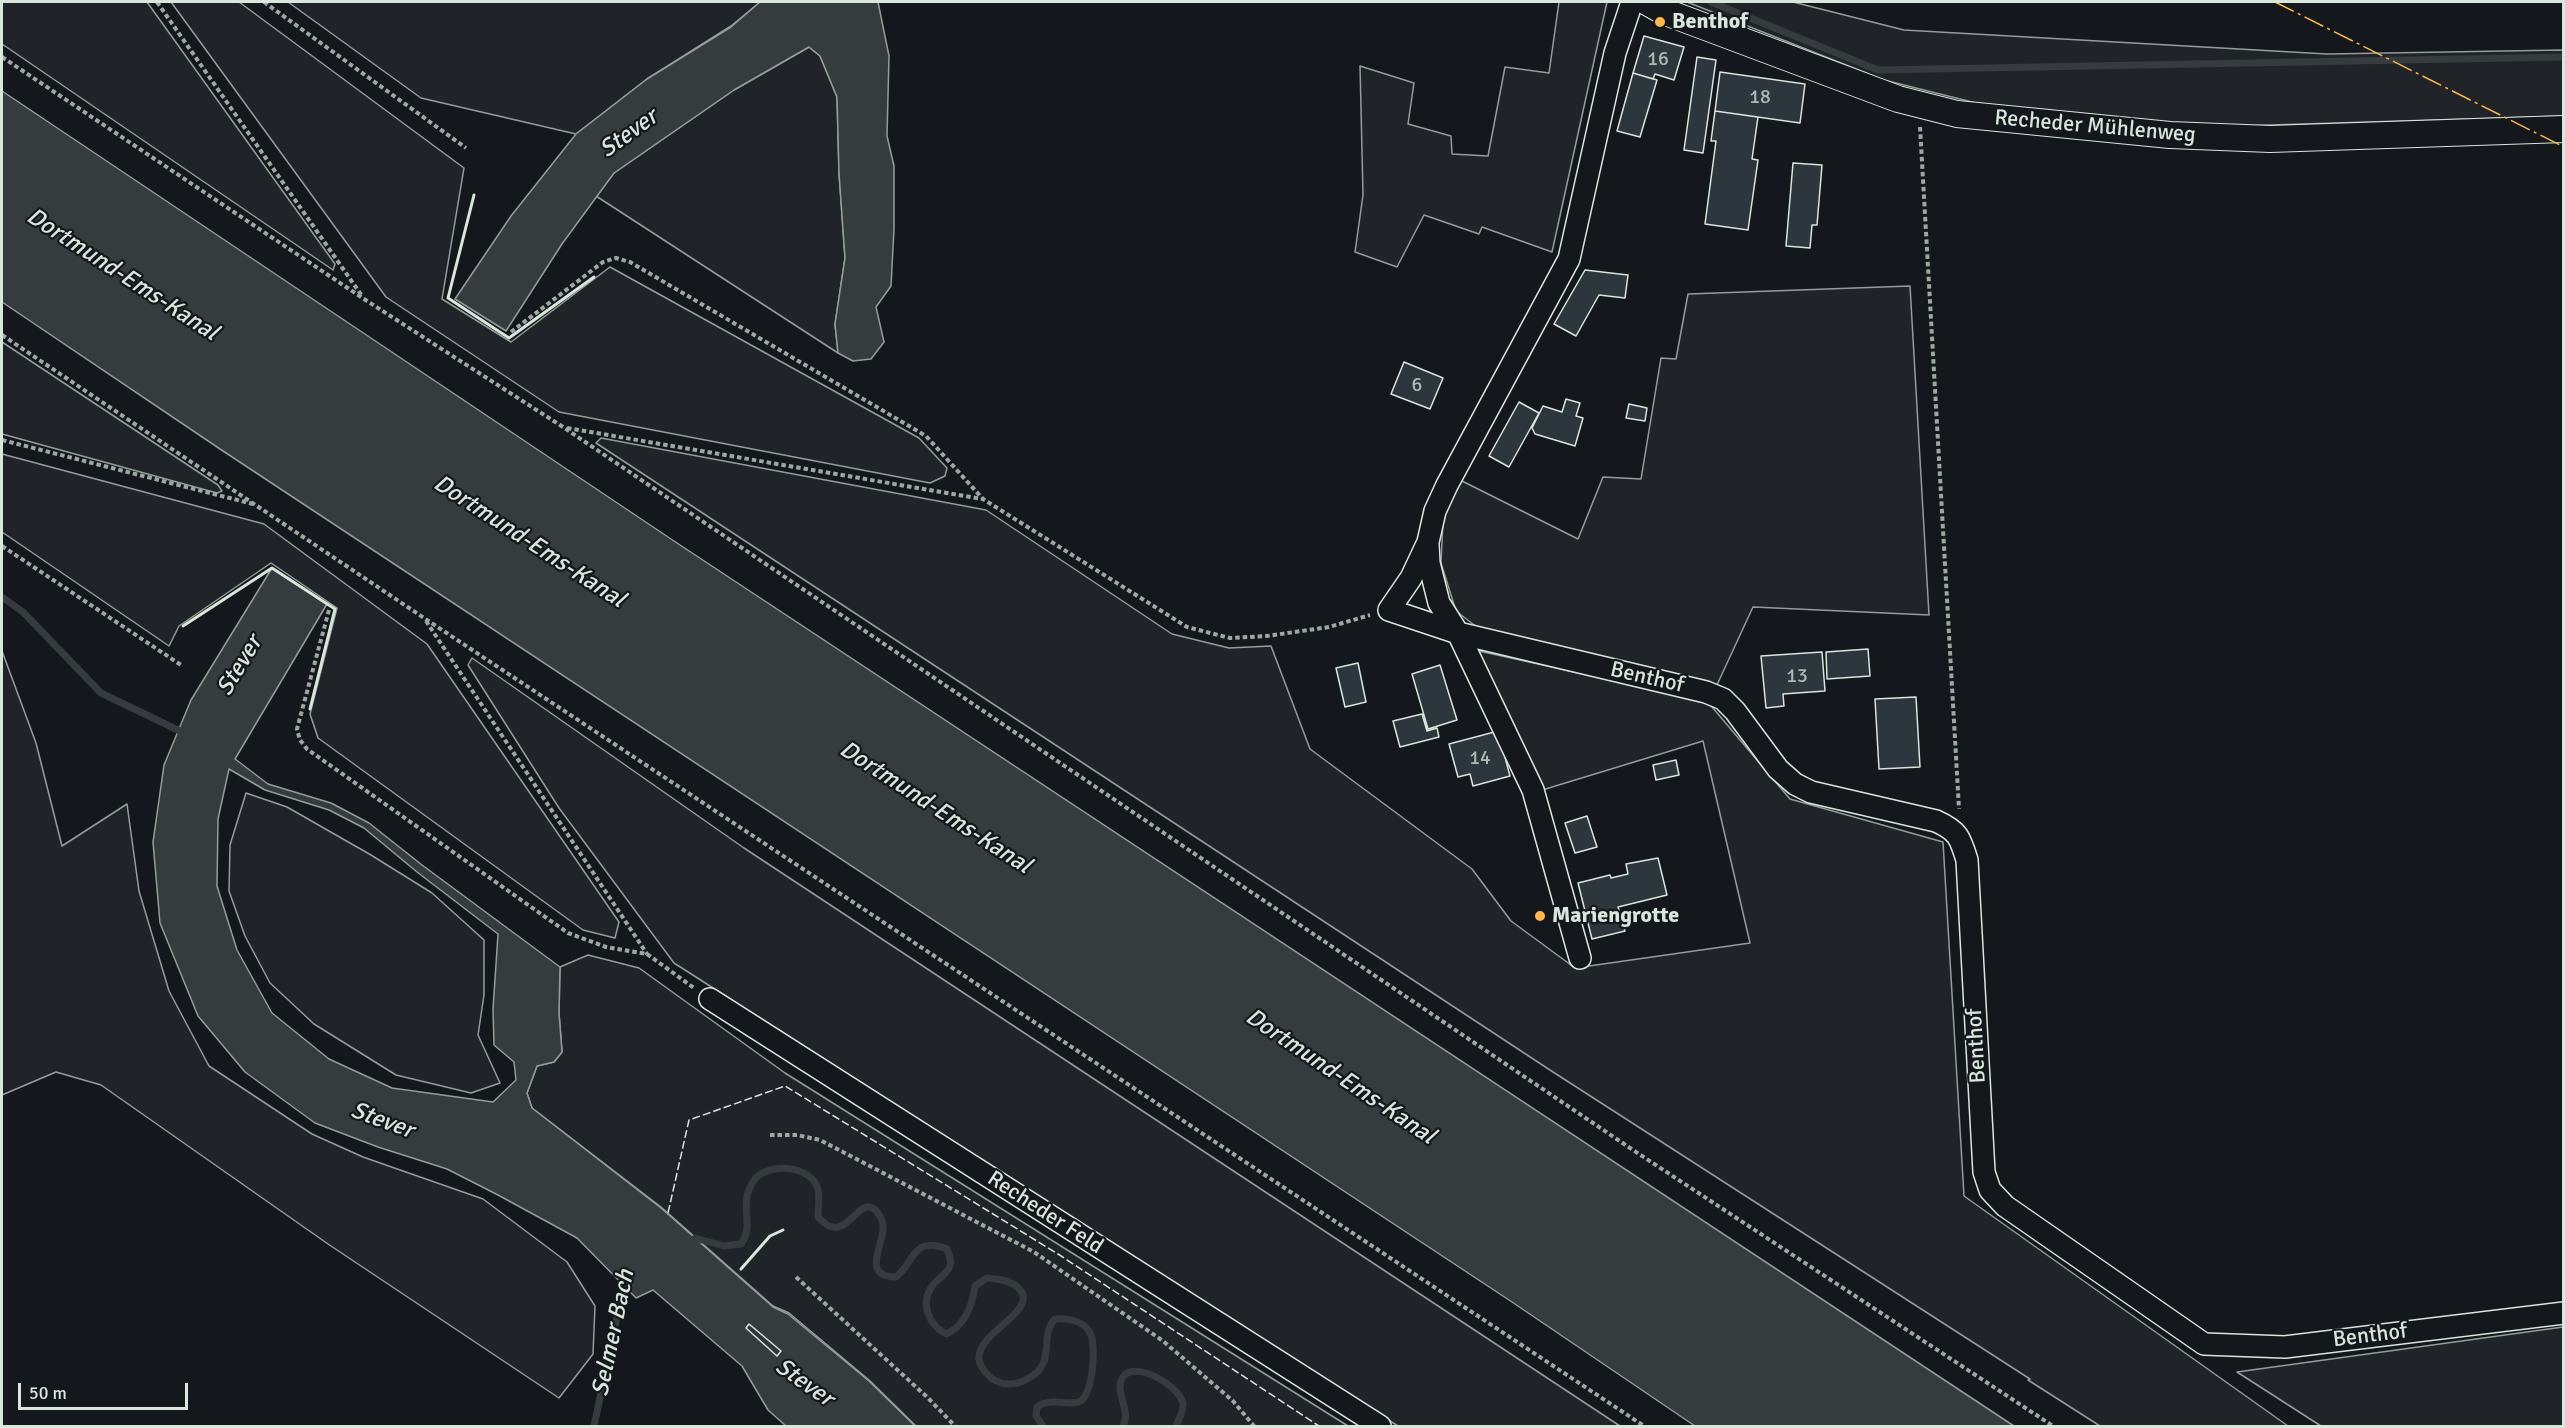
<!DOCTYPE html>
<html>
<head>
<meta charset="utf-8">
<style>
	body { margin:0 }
	#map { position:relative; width:2565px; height:1428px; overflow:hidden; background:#14181c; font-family:Signika,sans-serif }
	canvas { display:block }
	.frame { position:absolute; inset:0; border:3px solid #d8e6dc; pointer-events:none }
	.scale { position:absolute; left:18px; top:1383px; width:170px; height:27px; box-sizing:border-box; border:3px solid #d8e6dc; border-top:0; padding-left:8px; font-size:18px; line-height:21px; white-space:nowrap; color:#d8e6dc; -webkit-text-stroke:4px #14181c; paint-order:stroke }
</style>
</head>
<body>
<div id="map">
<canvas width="2565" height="1428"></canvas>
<div class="frame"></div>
<div class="scale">50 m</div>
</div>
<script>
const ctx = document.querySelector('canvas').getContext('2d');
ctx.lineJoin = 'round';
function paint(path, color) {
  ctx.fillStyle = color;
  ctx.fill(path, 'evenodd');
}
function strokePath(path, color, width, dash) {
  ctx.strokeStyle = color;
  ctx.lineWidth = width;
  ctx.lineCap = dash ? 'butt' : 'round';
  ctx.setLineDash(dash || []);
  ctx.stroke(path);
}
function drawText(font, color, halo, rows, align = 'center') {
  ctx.font = font + ' Signika,sans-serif';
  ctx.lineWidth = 4.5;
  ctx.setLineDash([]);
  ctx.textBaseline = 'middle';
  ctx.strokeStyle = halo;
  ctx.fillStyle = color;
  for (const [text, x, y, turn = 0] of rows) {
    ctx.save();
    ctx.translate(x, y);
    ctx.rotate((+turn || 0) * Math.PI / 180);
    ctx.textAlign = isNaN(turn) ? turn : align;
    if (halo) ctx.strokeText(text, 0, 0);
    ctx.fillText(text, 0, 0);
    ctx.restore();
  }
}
const green = new Path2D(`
	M2 2H147L335 264 333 270 2 44Z
	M171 2H239L464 168 442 299 511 342 610 267 919 438 947 468 945 476 930 483 559 412 386 297Z
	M288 2H760L731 26 647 79 576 134 421 98Z
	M1559 2H1607L1552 252 1482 227 1479 234 1424 215 1397 267 1355 252 1363 195 1360 66 1414 83 1408 124 1451 136 1452 154 1488 156 1505 67 1549 73Z
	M1687 2H1793L1904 30 2327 54 2563 50V116L2206 127 1988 106 1884 80Z
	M809 47 820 56 837 97 839 173 845 258 835 324 838 353 596 196 614 173 734 90Z
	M1910 286 1929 615 1753 607 1716 687 1478 628 1456 611 1441 563 1443 520 1460 480 1578 539 1603 477 1641 479 1661 358 1676 359 1688 294Z
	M2 342 218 485 222 491 217 493 2 434Z
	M601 438 986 510 1172 634 1229 648 1271 646 1310 749 1472 869 1511 921 1575 968 1750 943 1703 741 1539 791 1479 651 1707 701 1790 799 1943 842 1964 1196 2288 1426H2100L2028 1380 2030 1379 1553 1072 596 443Z
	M2 454 264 524 427 644 619 922 615 938 583 930 318 738 310 714 337 608 271 563 179 626 169 646 2 532Z
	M2 651 36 743 62 846 127 804 139 891 169 991 209 1066 312 1134 363 1157 483 1199 567 1262 595 1306 593 1354 559 1398 328 1244 101 1085 56 1072 2 1095Z
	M472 658 744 848 1620 1426H1398L674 963 559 808 468 665Z
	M246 793 287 807 371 855 432 893 484 940V995L478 1035 500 1083 471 1093 396 1075 314 1024 270 983 245 936 229 891 230 845Z
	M588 955 639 968 785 1073 1348 1426H916L869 1380 789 1313 773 1306 661 1207 532 1108 527 1093 537 1066 554 1062 562 1052 559 1013 560 967Z
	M2563 1327V1426H2321L2237 1372Z`);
const water = new Path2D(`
	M760 2H878L889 56 887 136 894 166V229L891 286 876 307 884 342 871 359 853 361 838 353 835 324 845 258 839 173 837 97 820 56 809 47 734 90 614 173 562 244 506 331 455 299 511 216 576 134 647 79 731 27Z
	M2 91 677 543 2014 1426H1695L1512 1302 220 449 2 302Z
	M272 568 327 604 235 759 268 784 331 803 369 823 422 865 560 967 559 1013 562 1052 554 1062 537 1066 527 1093 532 1108 661 1208 773 1307 788 1314 869 1381 915 1426H786L768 1410 742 1366 653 1290 636 1298 577 1238 498 1195 447 1169 378 1147 315 1123 245 1072 198 1016 160 923 153 842 164 765 191 700ZM229 769 265 790 329 810 364 828 417 872 498 934 493 1009 494 1045 514 1062 516 1080 493 1102 392 1088 329 1059 272 1013 237 950 217 886 218 819Z`);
const stream = new Path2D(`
	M1711 2 1878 70 2564 57
	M2 597 23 612 101 693 184 733
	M695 1238 724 1246 741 1244C756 1224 736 1204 755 1179 769 1162 811 1165 818 1189 820 1197 818 1208 818 1217 849 1253 860 1180 881 1218 892 1237 855 1276 896 1277 914 1263 913 1235 947 1249 949 1255 953 1262 949 1268 946 1274 937 1280 933 1285 919 1303 929 1325 946 1334 965 1326 972 1307 975 1286L987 1278C999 1279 1018 1281 1023 1295 1028 1315 980 1333 979 1357 978 1363 983 1369 986 1373 1000 1389 1020 1386 1035 1374 1054 1359 1040 1334 1055 1319 1066 1318 1082 1320 1089 1331 1097 1344 1093 1389 1082 1400 1073 1408 1051 1396 1037 1407L1036 1416 1043 1426
	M594 1426 625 1279
	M1123 1426C1132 1410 1113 1391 1123 1377 1136 1359 1182 1388 1183 1404 1183 1411 1179 1420 1176 1426`);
const building = new Path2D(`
	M1644 36 1684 47 1674 80 1655 74 1653 79 1633 73Z
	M1697 57 1716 60 1703 153 1684 150Z
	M1720 72 1805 84 1800 123 1715 111Z
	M1633 73 1657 80 1640 137 1617 131Z
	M1715 111 1758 117 1752 159 1758 160 1748 230 1705 224 1716 141H1711Z
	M1793 163 1822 165 1817 225H1812L1810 248 1786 246Z
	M1585 270 1628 275 1625 298 1599 295 1576 336 1554 324Z
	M1404 362 1443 378 1430 409 1391 394Z
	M1566 399 1580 403 1576 416 1583 418 1575 446 1535 434 1532 428 1543 406 1562 412Z
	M1519 402 1539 413 1509 467 1489 456Z
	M1629 404 1647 408 1645 421 1626 418Z
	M1868 649 1870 676 1827 679 1826 652Z
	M1822 652 1825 691 1783 694 1784 706 1766 708 1761 656Z
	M1358 663 1366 702 1345 707 1336 668Z
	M1440 665 1457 720 1428 729 1412 674Z
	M1916 697 1920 767 1879 769 1875 699Z
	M1422 714 1427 731 1437 728 1439 737 1400 747 1393 721Z
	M1498 731 1510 776 1473 786 1470 774 1458 777 1449 744Z
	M1676 760 1679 775 1656 780 1653 765Z
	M1587 816 1597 847 1575 853 1565 823Z
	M1658 858 1667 895 1618 907 1625 931 1592 939 1578 883 1610 875 1611 878 1628 874 1626 864Z
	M749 1324 781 1351 777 1356 746 1328Z`);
const path = new Path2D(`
	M157 2 362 296
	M264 2 466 148
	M2 57 364 299 563 427 1630 1148 2053 1426
	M1920 127 1959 809
	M511 332 603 262 616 258 630 262 926 436 983 499 1187 627 1230 638 1267 636 1329 627 1370 615
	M2 335 424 618 1644 1426
	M567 428 982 499
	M2 440 253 504
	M2 546 181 665
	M329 610 297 729 300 740 307 749 568 933 606 947 647 954 694 988
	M426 621 647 954
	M770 1135H797L820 1140 1034 1252 1163 1341 1233 1401 1254 1426
	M796 1277 927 1397 955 1426`);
const minor = new Path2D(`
	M1632 2 1615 53 1569 259 1447 485 1435 511 1428 542 1411 578 1389 610 1458 633 1706 692 1723 699 1735 711 1778 769 1795 784 1811 792 1936 821C1958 831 1960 837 1967 860L1984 1172 1990 1190 2005 1206 2204 1344 2285 1347 2564 1313
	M1428 544 1429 563 1439 603 1458 633 1533 790 1580 958
	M710 999 1380 1426`);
const tertiary = new Path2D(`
	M1647 2 1663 11 1898 99 1957 114 2170 135 2270 139 2564 129`);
const fence = new Path2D(`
	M668 1213 689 1120 785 1086 1058 1254 1319 1426`);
const wall = new Path2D(`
	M474 195 448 298 509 338 594 277
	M183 626 272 568 335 609 310 709
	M741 1269 770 1236 783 1230`);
const power = new Path2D(`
	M2275 2 2564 147`);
const markers = [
	[1660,22,6,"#ffb74d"],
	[1540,916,6,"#ffb74d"]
];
const numberNames = [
	["16",1658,60],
	["18",1760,98],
	["6",1417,386],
	["13",1797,677],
	["14",1480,759]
];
const poiNames = [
	["Benthof",1672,22],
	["Mariengrotte",1552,916]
];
const streetNames = [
	["Recheder Mühlenweg",2095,127,5],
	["Benthof",1647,678,13],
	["Benthof",1977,1046,-93],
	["Recheder Feld",1045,1213,33],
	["Benthof",2370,1336,-7]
];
const waterNames = [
	["Stever",629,134,-36],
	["Dortmund-Ems-Kanal",122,275,33],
	["Dortmund-Ems-Kanal",529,542,33],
	["Stever",240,666,-59],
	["Dortmund-Ems-Kanal",935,808,33],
	["Dortmund-Ems-Kanal",1340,1077,34],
	["Stever",382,1121,20],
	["Selmer Bach",614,1333,-78],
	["Stever",804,1383,35]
];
paint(green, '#202428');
strokePath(green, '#939e99', 1.5);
paint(water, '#363b3e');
strokePath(water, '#939e99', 1.5);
strokePath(stream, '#363b3e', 7);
paint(building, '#2c363c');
strokePath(building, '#d8e6dc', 1.5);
strokePath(minor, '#d8e6dc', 24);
strokePath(tertiary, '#d8e6dc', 28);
strokePath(path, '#9da8a2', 4, [4.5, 3]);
strokePath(minor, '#14181c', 21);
strokePath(tertiary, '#14181c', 26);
strokePath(fence, '#d8e6dc', 1.5, [8, 3]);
strokePath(wall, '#d8e6dc', 3);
strokePath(power, '#ffb74d', 1.5, [21, 4.5, 3, 4.5]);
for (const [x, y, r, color] of markers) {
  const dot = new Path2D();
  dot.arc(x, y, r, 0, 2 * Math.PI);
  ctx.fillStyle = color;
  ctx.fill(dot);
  strokePath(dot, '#14181c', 2);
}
drawText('20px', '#adbab4', null, numberNames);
drawText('bold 22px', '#d8e6dc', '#14181c', poiNames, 'left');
drawText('22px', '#d8e6dc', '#14181c', streetNames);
drawText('italic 24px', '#d8e6dc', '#14181c', waterNames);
</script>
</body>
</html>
